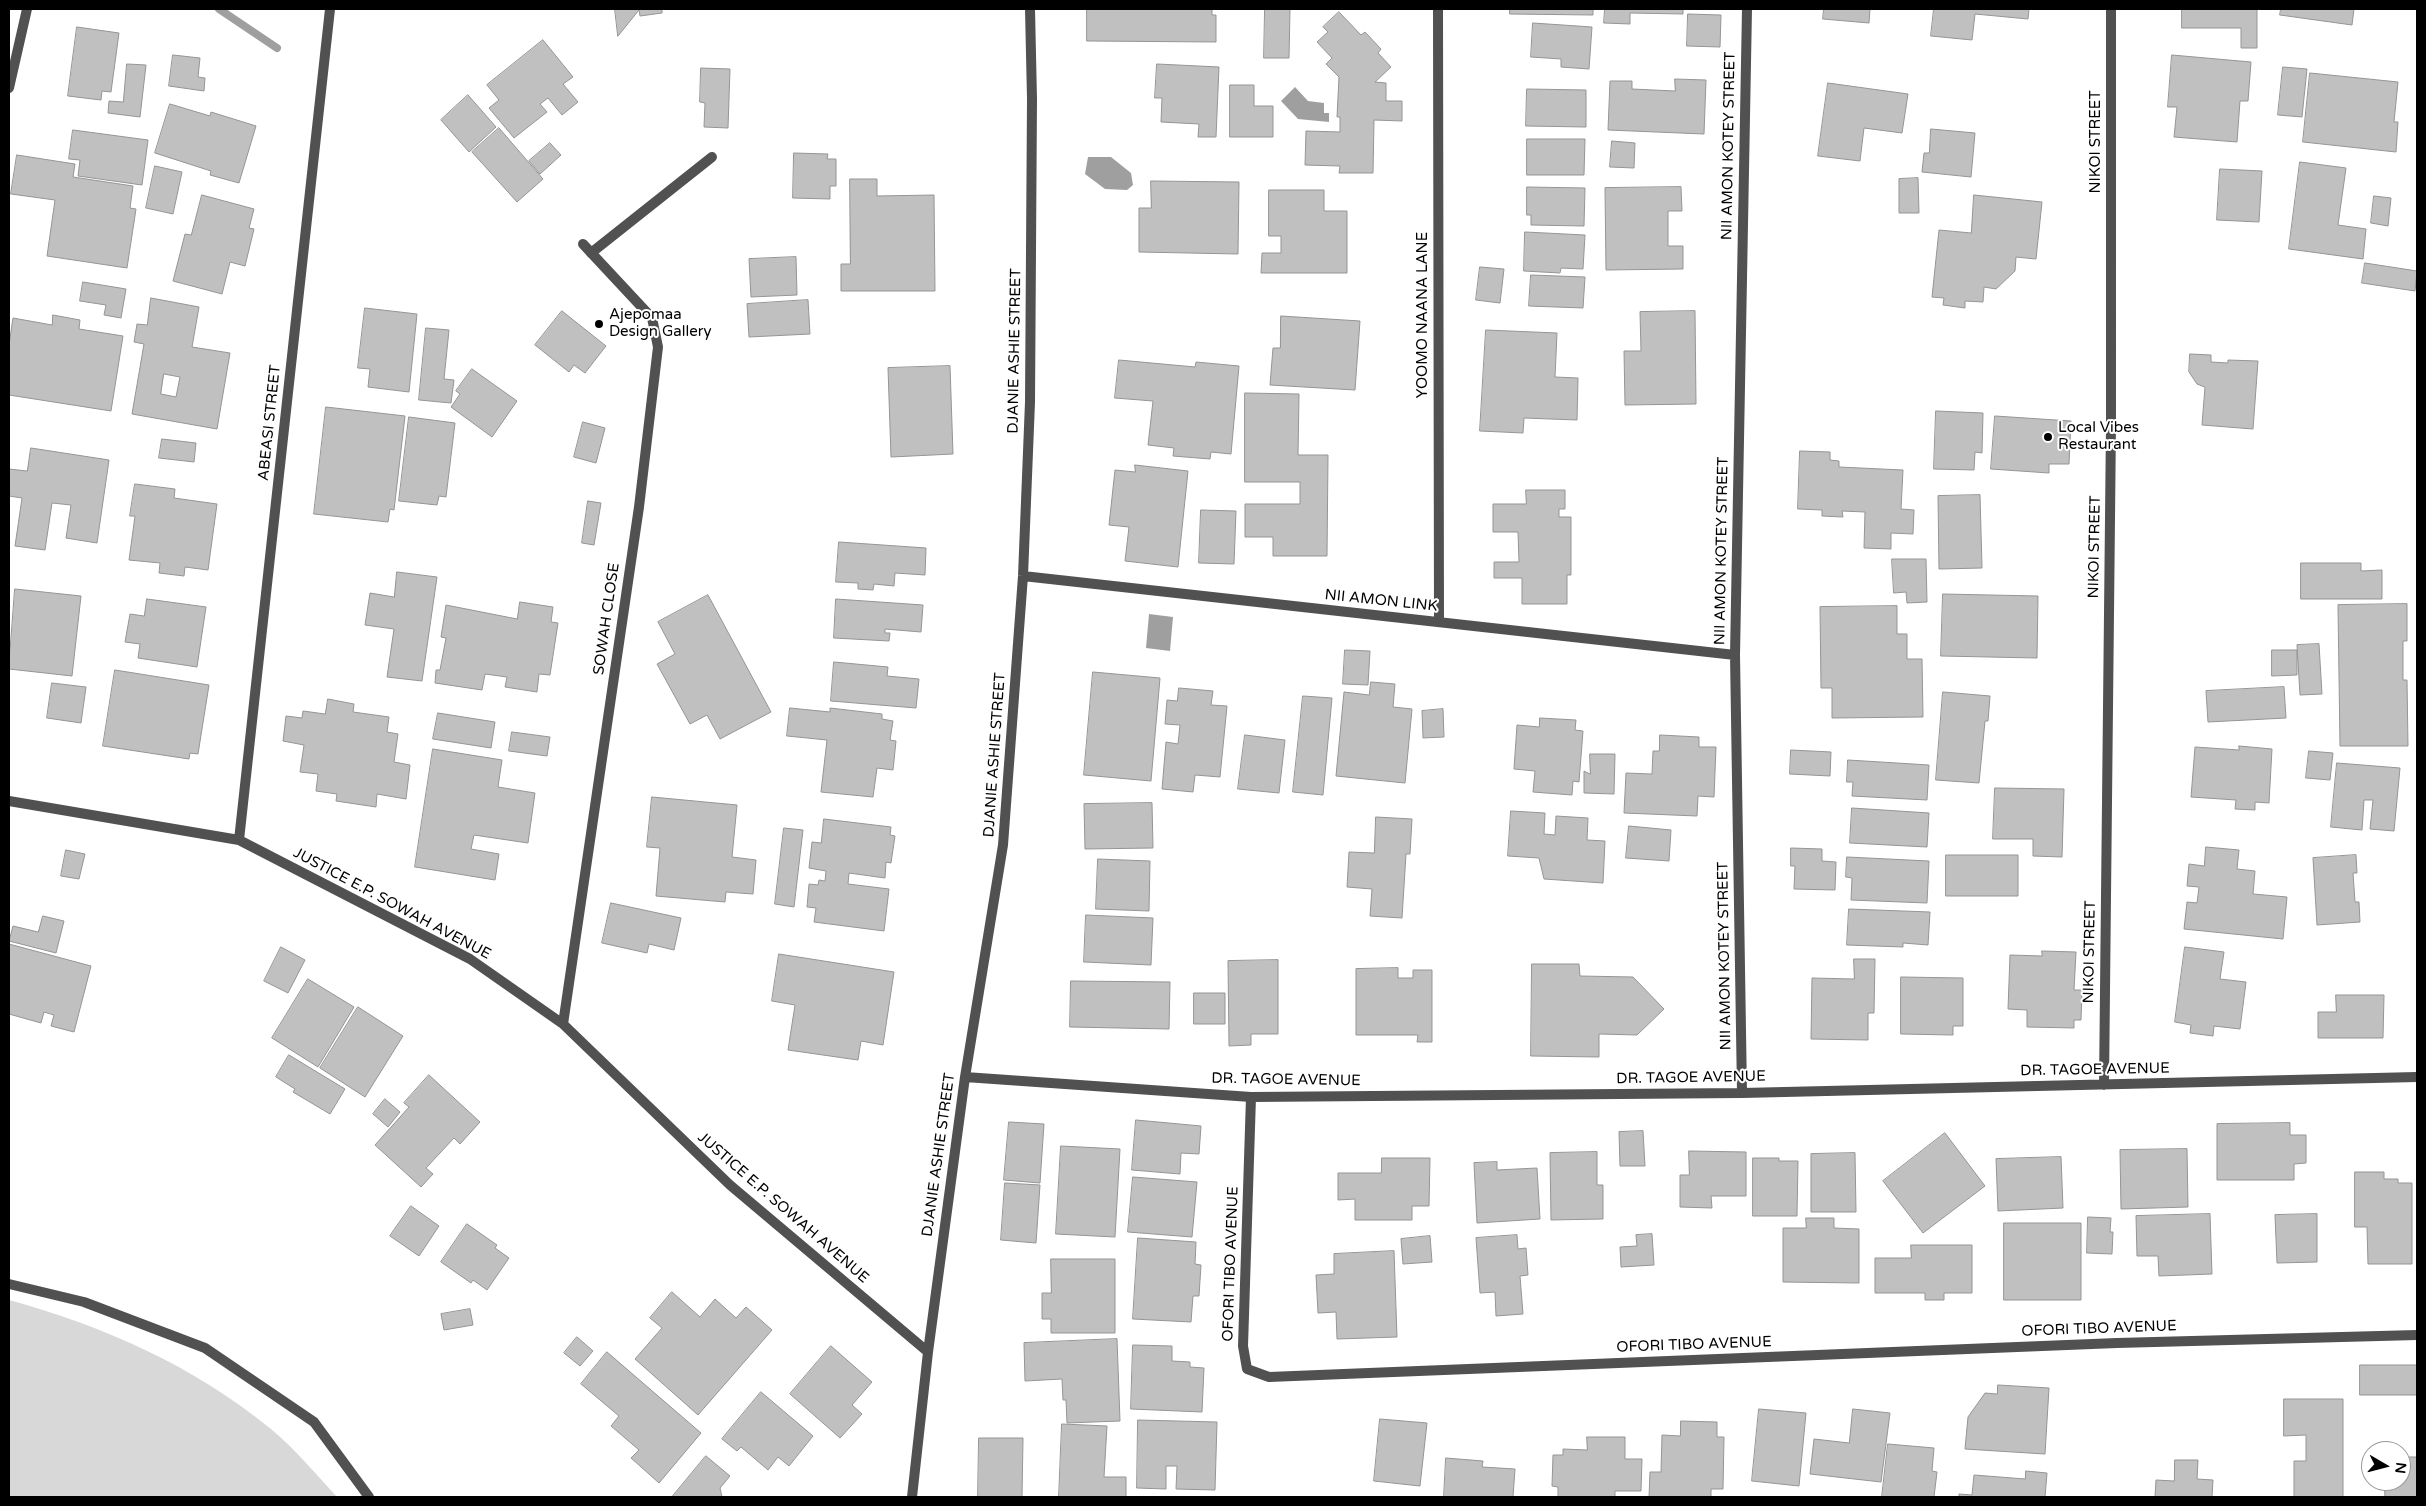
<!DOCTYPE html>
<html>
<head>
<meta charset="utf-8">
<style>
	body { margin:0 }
	#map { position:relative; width:2426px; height:1506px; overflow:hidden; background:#fff; font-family:"Varela Round",sans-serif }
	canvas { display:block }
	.frame { position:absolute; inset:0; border:10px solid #000; pointer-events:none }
	.north { position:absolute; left:2361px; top:1441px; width:50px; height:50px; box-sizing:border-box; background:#fff; border:1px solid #999; border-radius:50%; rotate:98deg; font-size:14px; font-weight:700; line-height:20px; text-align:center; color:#000 }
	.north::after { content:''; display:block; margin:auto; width:18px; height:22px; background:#000; clip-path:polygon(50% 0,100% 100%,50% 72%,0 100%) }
</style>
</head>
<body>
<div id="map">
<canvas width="2426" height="1506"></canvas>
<div class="frame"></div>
<div class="north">N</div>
</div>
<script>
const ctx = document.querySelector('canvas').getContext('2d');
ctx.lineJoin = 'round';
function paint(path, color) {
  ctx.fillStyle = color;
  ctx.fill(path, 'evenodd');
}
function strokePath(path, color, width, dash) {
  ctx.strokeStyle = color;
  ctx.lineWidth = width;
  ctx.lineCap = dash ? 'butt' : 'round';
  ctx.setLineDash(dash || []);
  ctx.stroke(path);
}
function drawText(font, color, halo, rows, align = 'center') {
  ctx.font = font + ' "Varela Round",sans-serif';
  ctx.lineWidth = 4;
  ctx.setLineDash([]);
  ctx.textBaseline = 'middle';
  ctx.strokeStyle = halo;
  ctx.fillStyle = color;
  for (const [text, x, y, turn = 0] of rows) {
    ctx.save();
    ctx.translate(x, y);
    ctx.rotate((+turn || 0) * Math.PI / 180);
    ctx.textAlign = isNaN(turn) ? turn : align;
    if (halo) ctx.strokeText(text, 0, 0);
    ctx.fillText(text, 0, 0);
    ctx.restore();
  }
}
const green = new Path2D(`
	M9 1300C104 1326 194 1366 271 1429 295 1449 316 1474 337 1497H9Z`);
const water = new Path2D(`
	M1295 87 1308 101 1324 103V113H1329V122L1298 119 1281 101Z
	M1088 157H1111L1131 173 1133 185 1127 190 1105 189 1085 174Z
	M1149 614 1173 617 1170 651 1146 648Z`);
const stream = new Path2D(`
	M219 9 277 48`);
const building = new Path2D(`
	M615 9H662V13L640 16 639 10 618 36Z
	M1087 9H1212V15H1216V42L1087 41Z
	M1265 9H1290L1289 58H1264Z
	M1510 9H1593V15L1510 14Z
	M1605 9H1683V14L1630 13V24L1604 23Z
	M1824 9H1870L1869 23 1823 19Z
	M1934 9H2029L2028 19 1975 14 1972 40 1931 36Z
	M2182 9H2257V48H2241V28H2182Z
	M2281 9H2354L2352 25 2280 15Z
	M1339 12 1361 35 1365 32 1381 49 1378 53 1391 67 1375 82 1386 83V101H1402V121L1374 120 1373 173H1339L1340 166 1305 165 1306 131 1340 132V117H1337L1339 77 1326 64 1332 58 1317 42 1328 32 1323 27Z
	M1688 14 1721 15 1720 47 1687 46Z
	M1533 23 1592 27 1589 69 1561 67V59L1531 57Z
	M77 27 119 33 111 92 102 91 101 100 68 96Z
	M543 40 573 77 563 84 578 102 562 115 548 98 540 104 547 112 514 138 489 108 499 100 487 85Z
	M173 55 200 58 198 77 205 78 204 91 169 86Z
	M2172 55 2251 62 2248 101H2240L2237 142 2174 137 2177 107H2168Z
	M127 64 146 65 140 117 108 113 109 101 123 102Z
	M1157 64 1219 67 1216 137H1198L1199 124 1161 122 1162 98H1155Z
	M2283 67 2307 69 2302 117 2278 115Z
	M701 68 730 69 728 128 704 127 705 103 700 102Z
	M2310 73 2398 82 2394 122H2398L2396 152 2303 142Z
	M1675 79 1706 80 1704 134 1608 130 1610 81H1632V89L1675 91Z
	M1828 83 1908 94 1902 133 1864 128 1860 161 1818 156Z
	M1230 85H1254V106H1273V137H1230Z
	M1527 89 1586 90V127L1526 126Z
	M468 95 496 127 469 152 441 120Z
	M170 104 210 116 211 112 256 126 239 183 210 175 211 171 155 153Z
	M499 128 543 179 517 202 472 152Z
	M1931 129 1975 133 1971 177 1922 172 1924 153H1929Z
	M73 130 148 140 142 185 78 176 80 160 69 159Z
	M1527 139H1585L1584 175H1527Z
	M1612 141 1635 143 1634 168 1610 167Z
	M550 143 561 155 540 174 529 161Z
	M794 153 828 154 827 159H836V186H830V199L793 198Z
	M17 155 75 164 73 177 133 186 130 208 136 209 127 268 47 256 55 200 11 194Z
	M2300 162 2346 168 2338 225 2366 229 2363 259 2289 249Z
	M155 166 182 172 173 214 146 208Z
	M2220 169 2262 171 2259 222 2217 220Z
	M1918 178 1919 213H1899V179Z
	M850 179H877V196L934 195 935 291H841V264H850Z
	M1151 181 1239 182 1238 254 1139 252V208H1151Z
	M1527 187 1585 188 1584 226 1531 225V215H1527Z
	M1681 187 1682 211H1668V246H1683V269L1606 270 1605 188Z
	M1269 190H1324V211H1347V273H1261L1262 253H1281V236H1269Z
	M202 195 254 209 249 228 254 229 245 266 230 262 222 294 173 281 185 234 191 235Z
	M1974 195 2042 202 2036 259 2016 257 2015 271 1996 289 1984 287 1983 302 1965 301V308L1943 305 1944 298 1932 297 1939 230 1971 233Z
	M2374 196 2391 198 2388 226 2371 223Z
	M1525 232 1585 235 1583 269 1561 268 1560 273 1524 271Z
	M796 257 797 295 751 297 749 259Z
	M2365 263 2417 271 2415 291 2362 283Z
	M1480 267 1504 269 1500 303 1476 300Z
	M1531 275 1585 277 1583 308 1529 306Z
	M83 282 126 289 121 318 104 315 106 305 80 301Z
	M151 298 199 307 192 347 230 353 217 429 132 414 144 344 134 342 137 324 147 325ZM164 374 180 377 176 397 161 394Z
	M808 300 810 334 749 337 747 304Z
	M365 308 417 314 409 392 368 387 370 369 358 368Z
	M562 311 606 346 585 373 574 365 569 372 535 345Z
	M1695 311 1696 404 1625 405 1624 351H1641L1640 312Z
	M53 315 80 320 79 329 123 336 111 411 9 395V345L13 318 52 325Z
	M1281 316 1360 321 1355 390 1270 385 1273 348H1280Z
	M426 328 449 330 444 379 454 380 451 403 419 400Z
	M1486 330 1557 333 1555 377 1578 378 1577 420 1524 418 1523 433 1480 431Z
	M2190 354 2211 355V362L2228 363V360L2258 361 2253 429 2202 425 2205 387 2197 384 2189 372Z
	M1119 360 1195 367 1196 362 1239 366 1231 454 1211 452 1210 459 1173 456 1174 448 1148 445 1153 401 1115 398Z
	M950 366 953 454 891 457 888 368Z
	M472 369 517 401 492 437 451 407 460 394 456 391Z
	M1245 393 1299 394 1298 455H1328L1327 556H1273V537H1245V504H1300V482H1245Z
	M326 407 405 416 394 510 390 509 388 522 314 514Z
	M1936 411 1983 413 1982 453 1975 452 1974 470 1934 469Z
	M1995 416 2071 421 2069 464H2049V473L1991 469Z
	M409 417 455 423 446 497 439 496 437 505 399 501Z
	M583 422 605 428 596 463 574 457Z
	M162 439 196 443 194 462 159 458Z
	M31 448 109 460 97 543 66 538 71 505 52 503 45 550 15 546 22 498 9 496V469L27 471Z
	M1800 451 1830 452V460L1839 461V467L1903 470 1901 509 1914 510 1913 534 1891 533V549L1864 548 1865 512 1842 511 1843 517 1822 516V510L1798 509Z
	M1135 465 1188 471 1178 567 1125 561 1129 527 1109 525 1115 470 1135 472Z
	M135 484 175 489 174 498 217 504 208 570 185 567 184 576 159 573 160 563 129 560 135 516H130Z
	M1526 490H1565V509H1559V517H1571V575H1567V604H1522V578H1494V562H1519L1518 532H1493V504H1526Z
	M1980 495 1982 568 1939 569 1938 496Z
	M588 501 601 503 594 545 582 543Z
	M1201 510 1236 511 1234 564 1199 563Z
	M839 542 926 548 925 575 895 573 894 586 874 584 873 590 858 589V583L836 582Z
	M1892 559H1926L1927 602 1907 603 1906 592 1894 593Z
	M2301 563H2361V571L2382 570V599H2301Z
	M397 572 437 577 422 681 387 677 394 629 365 625 370 593 394 597Z
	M15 589 81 596 72 676 9 669Z
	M1943 594 2038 596 2037 658 1941 656Z
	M708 595 771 712 720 739 707 715 690 724 657 664 675 654 658 622Z
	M147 599 206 607 197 667 138 658 140 644 125 642 130 614 144 616Z
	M836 599 923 605 921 632 885 629V633H890L889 641 834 638Z
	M520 602 553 607 551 622 558 623 550 675 539 674 537 692 505 687 507 677 485 674 482 690 435 683 436 670H440L446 638 441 637 446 605 517 619Z
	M2407 604V641H2403V680H2407L2408 746H2340L2338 605Z
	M1897 606V634H1907V659H1922L1923 717 1832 718V688H1821L1820 607Z
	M2319 644 2322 694 2300 695 2297 645Z
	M1345 650 1370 651 1368 685 1343 684Z
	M2272 650H2297V675L2272 676Z
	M834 662 888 667 887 676 919 679 916 708 831 701Z
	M115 670 209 685 198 754 190 753 189 759 103 746Z
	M1093 672 1160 678 1151 781 1084 775Z
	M1371 682 1395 684 1393 707 1412 709 1405 783 1336 776 1344 692 1369 695Z
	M52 683 86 687 81 723 47 718Z
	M2284 687 2286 718 2208 722 2206 691Z
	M1179 688 1213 691 1211 705 1227 706 1220 777 1195 775 1193 792 1162 789 1166 742 1178 744 1180 725 1165 724 1167 700 1177 701Z
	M1943 692 1990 696 1988 721H1985L1979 783 1936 780Z
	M1303 696 1332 698 1323 795 1293 792Z
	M328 699 354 704 353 712 389 717 387 732 398 734 394 762 410 765 406 799 377 794 376 807 336 801 337 794 316 791 318 774 300 772 304 745 283 741 286 716 302 718 303 711 325 714Z
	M790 708 830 712V708L882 714V719L893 721 890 740 896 741 893 770 877 768 873 797 821 792 827 740 787 736Z
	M1443 709 1444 737 1423 738 1422 711Z
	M438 713 495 722 491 748 433 739Z
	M1540 718 1576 720 1575 730 1583 731 1579 782 1573 781 1572 795 1533 792 1535 771 1514 769 1517 725 1539 727Z
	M512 732 550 737 547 756 509 751Z
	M1245 735 1285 740 1279 793 1238 789Z
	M1660 735 1699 737V747H1716L1714 797 1698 796 1697 816 1624 813 1626 773 1652 774 1653 751H1659Z
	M2239 746 2272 749 2269 803 2255 802V810L2235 809 2236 800 2191 797 2195 747 2239 750Z
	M433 749 502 760 498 787 535 793 528 843 474 835 471 849 499 854 495 880 415 867Z
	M1791 750 1831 752 1830 776 1790 774Z
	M2309 751 2333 753 2330 780 2306 778Z
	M1590 754H1615L1614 794 1584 793V771L1590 774Z
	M1848 760 1929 765 1927 800 1852 796 1853 782H1847Z
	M2337 763 2400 768 2394 831 2370 829 2373 800H2364L2362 830 2331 827Z
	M1995 788 2064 789 2062 857 2033 856V839H1993Z
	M652 797 737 805 732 857 756 860 753 894 726 892 725 902 656 896 660 848 647 847Z
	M1152 803 1153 848 1085 849 1084 804Z
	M1852 808 1929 813 1927 847 1850 843Z
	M1511 811 1545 813 1544 834 1555 835 1556 816 1588 818 1587 840 1605 841 1603 883 1544 879 1539 858 1508 856Z
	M1376 817 1412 819 1410 854H1406L1402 918 1370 916 1372 889 1347 887 1349 852 1374 853Z
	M824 819 891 827 890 835 895 836 891 863 886 862 885 878 849 873 848 884 889 889 884 931 814 922 816 908 807 907 809 884 818 885 819 880 825 881 826 871 809 868 812 842 821 843Z
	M1629 826 1671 830 1669 861 1626 858Z
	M784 828 803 830 794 907 775 904Z
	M2206 847 2239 850 2237 869 2255 871 2253 894 2287 897 2283 939 2184 929 2187 902 2197 903 2199 887 2187 886 2189 864 2204 866Z
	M1791 848 1822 849V861L1836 862 1835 890 1794 889 1795 866H1791Z
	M66 850 85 854 79 879 61 876Z
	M1946 855H2018V896H1946Z
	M2356 855 2357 873H2353L2355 902H2359L2360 922 2317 925 2313 858Z
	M1847 857 1929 861 1927 903 1851 900 1852 878 1846 877Z
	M1098 859 1150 861 1149 911 1096 909Z
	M611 903 681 918 674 950 649 944 647 953 602 943Z
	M1849 909 1930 912 1928 945 1903 943V947L1847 945Z
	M1086 915 1153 918 1151 965 1084 962Z
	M43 916 64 921 56 953 9 941 13 926 38 932Z
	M9 944 91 966 74 1032 51 1026 54 1015 44 1012 41 1023 9 1014Z
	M281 947 305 960 288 993 264 981Z
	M2185 947 2224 952 2220 979 2246 982 2240 1029 2214 1026 2213 1036 2190 1033 2191 1025 2175 1022Z
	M2042 951 2076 952 2074 990H2082L2081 1020H2074V1028L2027 1027V1010L2008 1009 2010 955 2042 956Z
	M779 954 894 972 883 1045 861 1041 858 1060 788 1050 795 1005 772 1001Z
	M1854 959H1875L1874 1013H1868V1040L1811 1039 1812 978 1854 979Z
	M1278 960V1034H1251V1045L1229 1046 1228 961Z
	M1532 964H1579L1580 976 1633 977 1664 1009 1637 1035 1599 1034V1057L1531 1056Z
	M1398 968V978H1413V970H1432V1042H1417L1418 1035H1356V969Z
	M1901 977 1963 978V1026H1953V1035L1901 1034Z
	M308 979 354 1007 318 1067 272 1038Z
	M1071 981 1170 982 1169 1029 1070 1027Z
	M1194 993H1225V1024H1194Z
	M2336 995H2384L2383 1038H2318V1012H2336Z
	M358 1007 403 1036 365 1097 320 1068Z
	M289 1055 345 1089 330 1114 293 1092 295 1089 276 1077Z
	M429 1075 480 1122 460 1144 454 1138 426 1168 433 1174 421 1187 375 1145 409 1107 404 1103Z
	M385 1099 400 1112 388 1127 373 1114Z
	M1136 1120 1201 1126 1199 1154 1181 1153 1180 1174 1132 1170Z
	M1009 1122 1044 1124 1040 1183 1004 1180Z
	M2290 1123V1135H2306V1163L2294 1164V1180H2217V1124Z
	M1643 1131 1645 1166H1620L1619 1132Z
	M1945 1133 1985 1186 1923 1233 1883 1181Z
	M1061 1146 1120 1149 1115 1237 1056 1234Z
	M2187 1149 2188 1207 2121 1209 2120 1150Z
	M1689 1151 1746 1152V1196H1711L1712 1208 1680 1207V1175H1689Z
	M1597 1152V1185H1603V1219L1551 1220 1550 1153Z
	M1855 1153 1856 1212H1811V1154Z
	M2061 1157 2063 1208 1998 1211 1996 1159Z
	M1382 1158H1430L1429 1206H1412V1220H1355V1199L1338 1200V1173H1381Z
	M1753 1158H1779V1161H1798L1797 1216H1753Z
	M1497 1162V1170L1537 1168 1540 1219 1477 1223 1474 1163Z
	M2355 1172H2384V1179H2398V1183H2412V1264H2368L2367 1227H2355Z
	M1133 1177 1197 1182 1192 1237 1128 1232Z
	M1005 1183 1040 1185 1036 1243 1001 1240Z
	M411 1206 439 1226 419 1256 390 1236Z
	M2210 1214 2212 1274 2159 1276 2158 1256H2137L2136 1216Z
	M2317 1214V1262L2277 1263 2275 1215Z
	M2088 1217 2111 1218 2110 1232H2113L2112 1254 2087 1253Z
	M1806 1218H1834V1228L1859 1229V1283L1783 1282V1228H1806Z
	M2004 1223H2081V1300H2004Z
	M467 1224 497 1245 495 1248 509 1258 487 1290 473 1280 471 1283 441 1262Z
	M1652 1234 1654 1265 1621 1267 1620 1247 1637 1246 1636 1235Z
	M1517 1235 1518 1249 1526 1248 1528 1275 1520 1276 1523 1314 1496 1316 1495 1292 1480 1293 1476 1238Z
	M1430 1236 1432 1262 1403 1264 1401 1239Z
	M1138 1238 1196 1242 1195 1264 1201 1265 1199 1296H1193L1191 1322 1133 1319Z
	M1911 1245H1972V1293H1944V1300H1925V1293H1875V1258H1911Z
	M1394 1251 1397 1337 1337 1339 1336 1312 1318 1313 1316 1275 1334 1274V1254Z
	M1051 1259H1115V1333H1051V1319H1042V1293H1051Z
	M672 1292 700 1317 715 1299 736 1318 746 1307 772 1330 698 1415 635 1359 662 1328 650 1318Z
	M470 1309 473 1325 444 1330 441 1314Z
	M577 1337 593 1351 580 1366 564 1353Z
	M1117 1339 1120 1421 1067 1423 1066 1400H1063L1062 1379 1025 1381 1024 1343Z
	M1133 1345 1172 1346V1361L1190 1362V1367L1204 1368 1202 1412 1131 1409Z
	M831 1346 872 1382 852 1405 862 1414 840 1438 790 1394Z
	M607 1352 701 1433 659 1483 631 1458 639 1450 611 1426 619 1416 581 1384Z
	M2360 1365H2417V1395H2360Z
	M1998 1385 2049 1388 2045 1454 1965 1449 1968 1417 1985 1393 1997 1394Z
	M761 1392 813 1436 789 1466 778 1457 768 1470 741 1447 737 1451 722 1439Z
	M2284 1399H2343V1497H2294V1461H2306V1435L2284 1436Z
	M1759 1409 1806 1413 1799 1486 1752 1481Z
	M1853 1409 1890 1413 1881 1482 1810 1474 1814 1439 1849 1443Z
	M1380 1419 1427 1423 1420 1486 1374 1481Z
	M1138 1420 1217 1422 1215 1490 1176 1489 1177 1466H1166V1489L1137 1488Z
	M1681 1421 1717 1422V1437H1724L1723 1489H1711V1497H1649L1650 1472H1661L1662 1435 1680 1436Z
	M1062 1424 1107 1426 1104 1477H1126V1497H1059Z
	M1587 1437H1625V1459H1642L1641 1491H1615V1497H1558V1487L1552 1486 1553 1455H1563V1449L1587 1450Z
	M979 1438H1023L1022 1497H978Z
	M1888 1444 1934 1448 1932 1471 1937 1472 1934 1497H1882Z
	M706 1456 730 1476 720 1488 722 1497H672Z
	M2406 1457H2417V1497H2385L2384 1481H2401V1467H2407Z
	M1446 1458 1483 1461 1482 1467 1515 1469 1513 1497H1444Z
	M2175 1460H2198L2197 1479 2213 1480 2212 1497H2155L2156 1480 2174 1481Z
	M2026 1471 2047 1473 2045 1497H1959V1494L1972 1495 1974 1475 2025 1479Z`);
const lane = new Path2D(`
	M9 88 27 9
	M591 253 712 157
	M9 1284 84 1302 205 1348 314 1422 369 1497`);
const street = new Path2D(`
	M1438 9 1439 622
	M1023 576 1735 655
	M9 801 239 840 470 959 563 1024 730 1185 928 1352
	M239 840 330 9
	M563 1024 639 507 658 347 652 318 583 244
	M965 1077 1251 1097 1742 1093 2417 1077
	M2104 1085 2111 424V9
	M1742 1093 1735 655 1747 9
	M1251 1097 1243 1346 1247 1369 1269 1377 2117 1343 2417 1335
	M912 1497 928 1352 965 1077 1003 845 1023 576 1030 402 1032 99 1030 9`);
const markers = [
	[599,324,5,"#000"],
	[2048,437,5,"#000"]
];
const streetNames = [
	["NIKOI STREET",2096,142,-90],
	["NII AMON KOTEY STREET",1729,146,-89],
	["YOOMO NAANA LANE",1423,315,-90],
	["DJANIE ASHIE STREET",1015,351,-89],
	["ABEASI STREET",270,423,-84],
	["NIKOI STREET",2095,547,-89],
	["NII AMON KOTEY STREET",1722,551,-89],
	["NII AMON LINK",1381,601,6],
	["SOWAH CLOSE",607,619,-82],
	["DJANIE ASHIE STREET",995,755,-86],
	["JUSTICE E.P. SOWAH AVENUE",392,904,28],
	["NIKOI STREET",2090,952,-89],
	["NII AMON KOTEY STREET",1725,956,-91],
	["DR. TAGOE AVENUE",2095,1070,-1],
	["DR. TAGOE AVENUE",1691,1078,-1],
	["DR. TAGOE AVENUE",1286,1080,1],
	["DJANIE ASHIE STREET",939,1155,-82],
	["JUSTICE E.P. SOWAH AVENUE",783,1208,41],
	["OFORI TIBO AVENUE",1231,1264,-88],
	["OFORI TIBO AVENUE",2099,1329,-2],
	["OFORI TIBO AVENUE",1694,1345,-2]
];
const poiNames = [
	["Ajepomaa",609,315],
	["Design Gallery",609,332],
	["Local Vibes",2058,428],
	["Restaurant",2058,445]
];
paint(green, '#d8d8d8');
paint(water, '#9f9f9f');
strokePath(stream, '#9f9f9f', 8);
paint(building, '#c0c0c0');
strokePath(building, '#959595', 1);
strokePath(lane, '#515151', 10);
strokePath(street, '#515151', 10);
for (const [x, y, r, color] of markers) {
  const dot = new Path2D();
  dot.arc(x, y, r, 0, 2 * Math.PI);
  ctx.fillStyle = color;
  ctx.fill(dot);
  strokePath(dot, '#fff', 2);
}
drawText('15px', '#000', '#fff', streetNames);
drawText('15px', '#000', '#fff', poiNames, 'left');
</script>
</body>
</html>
